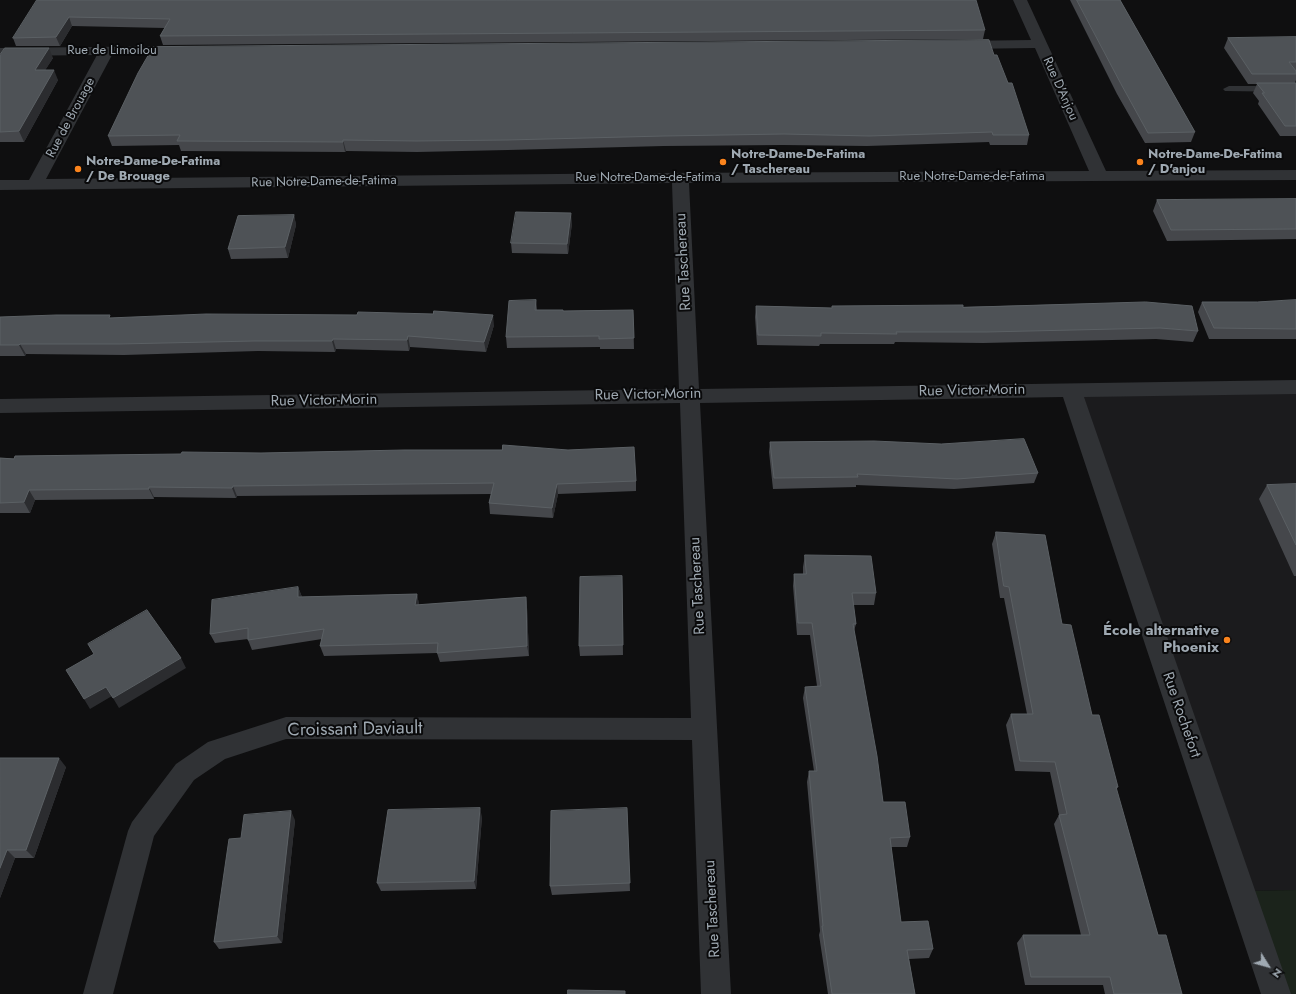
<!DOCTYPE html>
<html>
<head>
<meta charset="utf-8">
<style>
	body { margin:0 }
	#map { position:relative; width:1296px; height:994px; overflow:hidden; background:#0f0f10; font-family:Jost,sans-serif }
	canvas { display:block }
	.north { position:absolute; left:1248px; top:946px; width:40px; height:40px; -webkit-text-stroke:3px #0a0a0b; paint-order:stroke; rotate:127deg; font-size:11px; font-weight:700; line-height:16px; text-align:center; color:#9fa9b2 }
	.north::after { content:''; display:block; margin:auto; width:14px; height:18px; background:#9fa9b2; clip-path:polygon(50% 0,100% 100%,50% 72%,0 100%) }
</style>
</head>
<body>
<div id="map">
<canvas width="1296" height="994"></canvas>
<div class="north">N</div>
</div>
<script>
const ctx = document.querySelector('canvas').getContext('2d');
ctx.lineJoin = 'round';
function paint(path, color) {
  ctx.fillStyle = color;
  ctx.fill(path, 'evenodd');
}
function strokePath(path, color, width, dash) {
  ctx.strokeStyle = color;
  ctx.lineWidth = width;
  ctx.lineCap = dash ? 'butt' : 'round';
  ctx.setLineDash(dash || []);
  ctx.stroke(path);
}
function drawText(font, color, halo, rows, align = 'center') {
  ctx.font = font + ' Jost,sans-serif';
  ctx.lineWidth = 4;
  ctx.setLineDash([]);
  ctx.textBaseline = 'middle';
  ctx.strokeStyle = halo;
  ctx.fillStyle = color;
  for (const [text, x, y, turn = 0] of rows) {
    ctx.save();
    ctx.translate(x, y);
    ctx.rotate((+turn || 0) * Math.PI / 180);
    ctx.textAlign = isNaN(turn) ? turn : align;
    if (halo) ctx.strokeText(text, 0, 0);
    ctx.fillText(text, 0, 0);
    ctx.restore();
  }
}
const built = new Path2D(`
	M1296 387V890L1244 891 1071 390Z`);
const green = new Path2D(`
	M1296 890V994H1287L1244 891Z`);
const service = new Path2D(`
	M1229 86H1296V92L1225 91 1223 89Z`);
const minor = new Path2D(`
	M1013 0H1027L1106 171 1296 170V180L689 183 699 389 1296 380V394L1084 397 1291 994H1261L1063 397 700 403 731 994H701L692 740 286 739 225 759 194 780 154 836 113 994H83L128 831 132 822 176 764 208 742 286 717 691 718 680 403 0 413V399L679 389 672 183 0 190V180H29L97 55 0 56V48L181 46 186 47 188 50 186 53 181 54 112 55 46 179 659 173 1089 171 1035 48 961 49 956 48 954 45 956 42 961 41 1031 40Z`);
const wall = new Path2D(`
	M37 0 985 30 983 39 163 45 160 36 165 28 72 26 60 46H16L13 38Z
	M1070 0H1120L1195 132 1191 142 1145 143 1117 94Z
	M1296 37V80L1295 83H1296V136H1280L1258 104 1259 101 1253 93 1257 84H1248L1224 48 1228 38Z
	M0 55 53 58 45 70 58 80 24 142H0Z
	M994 55 1008 83 1029 135 1027 145H990L989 142 867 146 783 145 664 146 508 150 417 152 346 151 345 152 181 151 179 145 112 146 108 136Z
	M1296 199V239L1167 241 1153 211 1157 200Z
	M294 215 296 225 288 258 231 259 228 249Z
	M572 223 568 254 512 253 511 243Z
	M536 300 537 310 563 311 633 310 634 349H600V347L507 348 506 337Z
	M1296 300V339H1209L1198 312 1202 302H1257Z
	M756 306 832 308V306L963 307 1198 331 1193 342 1156 339 983 343 895 342 894 344H820L819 346 757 345 755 317Z
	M0 317 111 318 494 325 486 352 410 347 409 351 336 349 335 352 258 351 124 355 26 354 25 356H0Z
	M770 442 1038 473 1034 483 954 489 856 485V487L773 489 769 452Z
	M0 458 636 481V491L558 494 553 518 490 514 489 503 491 494 237 496 236 498 154 497V499L35 500 30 513H0Z
	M1296 484V576H1294L1259 499 1267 485Z
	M996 532 1062 624 1092 715 1118 787 1116 790 1158 935 1182 994H1105L1103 985H1025L1017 943 1023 935H1081L1054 824 1059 815 1050 772 1015 771 1006 725 1011 714H1027L1004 598H1000L992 544Z
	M805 555 876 593 874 605H853L856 624 854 631 883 802 910 837 907 847H891L901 922 933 949 929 958 909 959 915 994H828L819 935 820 931 807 782 809 771H814L803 698 805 687 817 686 810 635H797L793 586 794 574H803V567Z
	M622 576 623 655 580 656 579 646Z
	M298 587 302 597 417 594 419 605 526 597 527 607 529 656 440 662 437 653 324 656 320 646 322 639 252 650 248 640V639L215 643 210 634Z
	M0 758 66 767 34 858H15L0 898Z
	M627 808 630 891 552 895 550 886Z
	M482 817 476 889 381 891 377 883Z
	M295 820 282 943 219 949 214 942 241 838Z`);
const shadedWall = new Path2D(`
	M69 17 72 26 60 46 56 37Z
	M49 48 53 58 39 80 35 70Z
	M54 70 58 80 24 142 19 131Z
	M343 140 346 151 345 152 343 142Z
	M571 213 572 223 568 254 567 244Z
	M294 215 296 225 288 258 285 247Z
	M493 315 494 325 486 352 484 342Z
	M408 336 410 347 409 351 407 340Z
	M333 339 336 349 335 352 332 341Z
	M20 344 26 354 25 356 19 345Z
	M557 484 558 494 553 518 552 508Z
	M233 486 237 496 236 498 232 488Z
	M149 487 154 497V499L149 489Z
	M29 490 35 500 30 513 24 502Z
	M298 587 302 597H298Z
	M417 594 419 604 418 615 415 605Z
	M526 597 527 607 529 656 527 646Z
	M181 658 186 668 119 708 113 698Z
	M106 687 112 696 90 709 84 699Z
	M59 758 66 767 34 858 26 850Z
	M480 808 482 817 476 889 474 881Z
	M291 811 295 820 282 943 277 936Z
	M7 850 15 858 0 898V868Z`);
const building = new Path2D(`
	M37 0H976L985 30 160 36 170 19 69 17 56 37 13 38Z
	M1077 0H1120L1195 132 1148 133 1121 84Z
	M1296 37V62H1289L1296 71V74H1252L1228 38Z
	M989 40 994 55H997L1008 83H1012L1029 135H993L992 132 869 136 784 134 664 136 507 140 416 141 343 140V142L177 141 180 135 108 136 138 73 153 47Z
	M5 48H49L35 70H54L19 131 0 132V55Z
	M1257 83H1296V126H1285L1262 93H1264Z
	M1296 199V229L1171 230 1157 200Z
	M516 212 571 213 567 244 511 243Z
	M294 215 285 247 228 249 238 216Z
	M536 300 535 310H563V311L633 310 634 338 599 339V336L506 337 509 301Z
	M1296 300V329H1290L1214 328 1202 302H1257Z
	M1146 302 1192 306 1198 331 1160 328 986 332H896L897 334 821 333V336L758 335 756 306 832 308V306L963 305V307Z
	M434 311 493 315 484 342 408 336 407 340 333 339 332 341H254L119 344H20L19 345H0V317L56 315H110L109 318 206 314 357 315 358 312 433 314Z
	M1024 439 1038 473 957 479 857 474 858 477 774 478 770 442 874 441 941 444Z
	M503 445 568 450 634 447 636 481 557 484 552 508 489 503 494 483 233 486 232 488 149 487V489L29 490 24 502 0 503V458L14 459 15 456 181 454 182 452 261 453 404 450H502Z
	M1296 484V545L1267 485Z
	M996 532 1045 535 1062 624 1071 625 1092 715H1099L1118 787H1116L1158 935H1166L1182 994H1114L1110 977H1031L1023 935H1090L1059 815 1067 814 1055 762 1020 761 1011 714H1033L1009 587 1004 586Z
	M805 555 871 556 876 593H852L856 624H853L877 756 883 802H905L910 837 890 838 901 922 928 921 933 949 907 950 915 994H832L822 926H823L809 771H817L805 687 821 686 812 623H798L794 574H806Z
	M622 576 623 645 579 646 580 577Z
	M298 587V597L417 594 415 605 526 597 527 646 437 653 438 643 320 646 324 629 248 640V628L210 634 212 600Z
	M147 610 181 658 113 698 106 687 84 699 66 670 94 654 88 644Z
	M0 758H59L26 850H7L0 868Z
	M480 808 474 881 377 883 388 810Z
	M627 808 630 883 550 886 551 811Z
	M291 811 277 936 214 942 229 839 241 838 244 815Z
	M568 990 625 991V994H568Z`);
const markers = [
	[723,162,4,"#fb841d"],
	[1140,162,4,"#fb841d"],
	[78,169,4,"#fb841d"],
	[1227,640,4,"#fb841d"]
];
const farStreetnames = [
	["Rue de Limoilou",112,51],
	["Rue D'Anjou",1060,89,66],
	["Rue de Brouage",71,118,-62],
	["Rue Notre-Dame-de-Fatima",972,177],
	["Rue Notre-Dame-de-Fatima",648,178],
	["Rue Notre-Dame-de-Fatima",324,182,-1]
];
const farPoinames = [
	["Notre-Dame-De-Fatima",731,155],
	["/ Taschereau",731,170],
	["Notre-Dame-De-Fatima",1148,155],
	["/ D'anjou",1148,170],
	["Notre-Dame-De-Fatima",86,162],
	["/ De Brouage",86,177]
];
const streetNames = [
	["Rue Taschereau",684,262,-93],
	["Rue Victor-Morin",972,391,-1],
	["Rue Victor-Morin",648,395,-1],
	["Rue Victor-Morin",324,401,-1],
	["Rue Taschereau",698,586,-93],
	["Rue Rochefort",1181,715,71],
	["Rue Taschereau",713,909,-93]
];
const poiNames = [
	["École alternative",1219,631],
	["Phoenix",1219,648]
];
const nearStreetnames = [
	["Croissant Daviault",355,730,-1]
];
paint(built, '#1b1b1d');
paint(green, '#1b231b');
paint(service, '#303235');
paint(minor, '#303235');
paint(wall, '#45474b');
paint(shadedWall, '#2b2c2f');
paint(building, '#4e5256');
strokePath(building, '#5b6064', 1);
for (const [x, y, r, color] of markers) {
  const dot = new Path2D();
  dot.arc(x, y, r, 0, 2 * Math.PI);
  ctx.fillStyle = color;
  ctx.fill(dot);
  strokePath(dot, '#0a0a0b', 1.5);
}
drawText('13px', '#9fa9b2', '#0a0a0b', farStreetnames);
drawText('bold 13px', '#9fa9b2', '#0a0a0b', farPoinames, 'left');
drawText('15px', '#9fa9b2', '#0a0a0b', streetNames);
drawText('bold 15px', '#9fa9b2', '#0a0a0b', poiNames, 'right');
drawText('18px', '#9fa9b2', '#0a0a0b', nearStreetnames);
</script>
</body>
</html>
